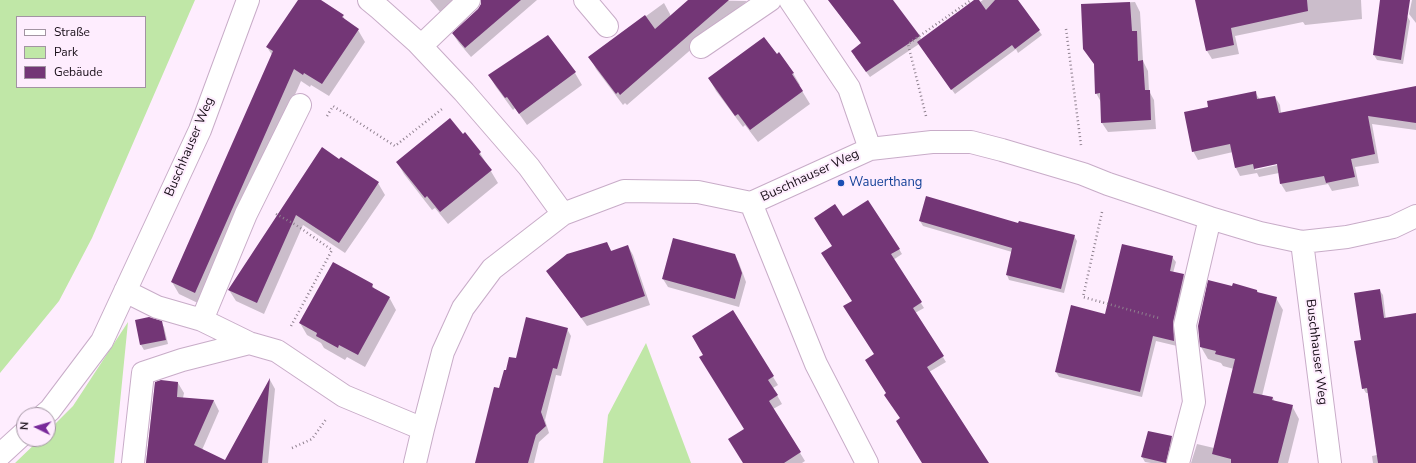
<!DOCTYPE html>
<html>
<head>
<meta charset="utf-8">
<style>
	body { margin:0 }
	#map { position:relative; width:1416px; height:463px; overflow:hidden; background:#feedfe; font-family:"Nunito Sans",sans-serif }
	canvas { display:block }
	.legend { position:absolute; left:16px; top:16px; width:130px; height:72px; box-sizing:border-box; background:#feedfe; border:1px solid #a294a2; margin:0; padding:5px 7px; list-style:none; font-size:12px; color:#180e18 }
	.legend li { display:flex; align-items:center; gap:8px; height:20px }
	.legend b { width:20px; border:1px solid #a294a2 }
	.north { position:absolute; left:16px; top:407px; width:40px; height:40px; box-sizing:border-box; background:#feedfe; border:1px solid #a294a2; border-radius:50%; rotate:275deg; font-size:11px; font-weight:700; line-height:16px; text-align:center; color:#180e18 }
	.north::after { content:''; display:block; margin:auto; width:14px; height:18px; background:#78299a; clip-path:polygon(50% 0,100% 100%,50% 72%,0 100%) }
</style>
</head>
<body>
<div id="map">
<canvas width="1416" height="463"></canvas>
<ul class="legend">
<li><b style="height:5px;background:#fff"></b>Straße</li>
<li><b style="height:11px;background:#c0e7a7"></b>Park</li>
<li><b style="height:11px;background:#733676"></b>Gebäude</li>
</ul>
<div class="north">N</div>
</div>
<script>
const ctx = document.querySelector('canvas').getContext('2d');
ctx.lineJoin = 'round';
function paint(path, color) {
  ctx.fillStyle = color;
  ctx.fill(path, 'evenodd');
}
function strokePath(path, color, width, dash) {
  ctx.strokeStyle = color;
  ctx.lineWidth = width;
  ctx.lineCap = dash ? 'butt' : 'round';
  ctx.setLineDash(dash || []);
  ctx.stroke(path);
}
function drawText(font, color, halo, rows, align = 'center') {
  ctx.font = font + ' "Nunito Sans",sans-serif';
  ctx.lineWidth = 4;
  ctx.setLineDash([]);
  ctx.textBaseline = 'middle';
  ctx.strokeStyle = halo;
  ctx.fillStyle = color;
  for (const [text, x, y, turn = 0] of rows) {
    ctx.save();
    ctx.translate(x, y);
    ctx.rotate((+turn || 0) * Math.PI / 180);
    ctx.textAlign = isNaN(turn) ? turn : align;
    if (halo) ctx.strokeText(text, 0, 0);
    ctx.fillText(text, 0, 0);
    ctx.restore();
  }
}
const green = new Path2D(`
	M0 0H195L92 238 59 301 0 373ZM17 17H145V87H17Z
	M128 322 114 463H15L40 439H48V431L73 406Z
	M646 343 691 463H603L608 415Z`);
const shadow = new Path2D(`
	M299 0H314L343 16 346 22 358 30 365 42 329 96 311 85 310 87 301 81 202 305 179 294 172 282 272 55 267 47Z
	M430 0H466L446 19Z
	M482 0H537L471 57 459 43 453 34 479 9 482 3Z
	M690 0 747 1 627 105 625 103 623 105 596 69 590 57 664 3 670 14V17Z
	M828 0H892L922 40 983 0H1017L1042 35 1018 53 1016 49 955 94 919 44 870 77 855 57 862 44Z
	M1196 0H1361L1362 19 1305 25 1303 22 1235 36 1239 54 1212 59 1207 51Z
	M1412 0H1416V23L1409 14Z
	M1135 2 1140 12 1143 61 1148 71 1149 91 1154 100 1156 129 1108 132 1102 123 1101 102 1096 93 1095 65 1090 58 1082 5Z
	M1407 16 1410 21 1403 64 1377 60 1374 55Z
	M776 55 793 73 800 85 799 86 810 104 758 142 745 125 743 127 716 91 709 78Z
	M575 73 582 85 527 125 515 108 513 110 496 87 489 75Z
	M1416 87V130L1372 124 1379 163 1355 167 1359 186 1332 191 1328 184 1286 192 1281 184 1279 173 1259 177 1257 173 1240 176 1236 168 1233 152 1198 160 1193 151 1209 108 1255 92 1260 100 1275 97 1280 105 1281 113ZM1281 163 1282 164 1255 170V168Z
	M463 136 480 153 498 183 448 224 435 208 432 210 404 174 397 162Z
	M341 158 378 183 385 195 345 253 303 225 264 314 236 301 229 290Z
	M843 218 899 249 902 254 893 260 924 308 915 313 946 362 929 372 988 463H924L888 394 875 355 853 301 833 246Z
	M920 221 1019 224 1074 236 1077 241 1064 293 1009 280 1007 275 1012 252 923 226Z
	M607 243 612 252 628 246 633 255 650 305 587 326 553 279Z
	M734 254 739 263 746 282 739 307 668 287 663 279Z
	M1172 257 1176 262 1173 273 1183 275 1186 281 1177 346 1156 341 1142 397 1059 377 1056 372Z
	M372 285 375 290 389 297 396 310 365 367 347 357 345 360 324 348 321 343 307 335 300 323Z
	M1232 288 1257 290 1259 294 1276 298 1283 310 1262 396 1273 398 1275 402 1292 406 1299 419 1288 463H1191L1197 444 1214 448 1234 369 1223 366 1221 363 1208 359 1201 347Z
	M1380 291 1383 295 1400 437 1416 435V463H1373L1372 456 1377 455 1369 393H1366L1363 388 1362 341Z
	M733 312 778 385 773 388 782 404 773 409 805 461 802 463H744L745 430 704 355Z
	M136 321 161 322 164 327 168 344 144 350 141 345Z
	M567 329 571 336 561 376 556 375 545 420 549 433 539 442 534 463H476L507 371 517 360Z
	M270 380 275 389 268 463H146L155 383H178L184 393 183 398 214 401 219 411 202 450 226 462Z
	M1171 437 1174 442 1169 463H1151L1145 462 1142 457Z`);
const building = new Path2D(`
	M298 0H321L344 15 342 17 359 29 322 84 304 73 303 75 294 69 195 293 171 282 273 51 266 47Z
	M481 0H521L465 48 452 33 478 9 481 4Z
	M688 0H729L620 95 618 92 616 94 588 57 645 15 655 29Z
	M828 0H893L920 36 866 72 851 51 861 43Z
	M974 0H979L986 10 995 0H1018L1040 30 1015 49 1012 45 951 90 917 42Z
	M1195 0H1307L1308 11 1231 28 1234 45 1206 51Z
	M1380 0H1410L1401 60 1373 55Z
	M1130 2 1132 31H1137L1138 61 1143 60 1145 90H1150L1151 120 1101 123 1100 93 1095 94 1094 64 1083 49 1081 4Z
	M548 35 576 72 519 114 507 97 505 98 488 75Z
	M764 37 777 54 779 52 794 73 792 74 803 91 750 130 738 114 735 116 708 78Z
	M1416 86V123L1368 116 1375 154 1351 159 1355 177 1326 183 1324 176 1280 184 1277 164 1254 169 1253 164 1235 168 1230 144 1192 152 1184 112 1208 107 1207 101 1256 91 1257 99 1275 96 1279 113Z
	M450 118 463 134 465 132 481 152 479 154 492 170 440 212 427 196 425 198 396 162Z
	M322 147 339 159 341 157 379 182 339 243 296 215 257 303 228 290Z
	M926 196 1018 223 1019 221 1075 235 1061 289 1006 275 1012 248 919 221Z
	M868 200 900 249 891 254 922 302 913 308 944 356 927 367 989 463H922L896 421 900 418 884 395 886 393 865 360 874 354 843 306 852 301 821 253 832 246 814 218 835 204 843 216Z
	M673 238 735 254 742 273 735 299 662 279Z
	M607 242 611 251 628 245 645 296 581 318 546 271 567 254Z
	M1122 244 1173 256 1170 271 1184 274 1173 322 1174 341 1153 336 1140 392 1055 372 1071 305 1105 314Z
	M333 262 373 284 372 287 390 297 358 355 339 345 338 348 316 336 317 333 299 323Z
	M1208 280 1232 286 1233 283 1257 290V292L1277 297 1253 393 1273 397 1272 400 1293 405 1278 463H1231V459L1212 454 1235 359 1215 354 1216 351 1200 347 1198 326Z
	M1380 289 1384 318 1416 313V463H1378L1367 388 1362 389 1354 341 1361 340 1354 293Z
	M733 310 774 376 768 380 778 395 769 401 801 452 784 463H743L728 439 744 429 699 357 703 355 692 336Z
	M149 317 162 321 166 340 140 345 135 320Z
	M526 317 568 328 557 369 553 368 541 412 546 426 536 435 528 463H475L494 387 499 388 504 370H506L509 357 516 358Z
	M270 378 262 463H146L155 382 161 380 178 382 177 397 214 400 194 445 225 460Z
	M1148 431 1172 436 1166 463 1141 457Z`);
const path = new Path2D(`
	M1066 29 1081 145
	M327 116 333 106 395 146 442 109
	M926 116 908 44 971 0
	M1102 212 1083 297 1159 318
	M276 214 296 225 332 250 290 328
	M292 448 312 439 327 418`);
const minor = new Path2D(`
	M369 0 380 9 417 42 464 92 529 167 563 214
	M585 0 607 26
	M790 0 849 88 870 149
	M421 46 469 0
	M701 47 770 0
	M751 203 816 364 867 463
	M1302 242 1330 463
	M125 291 157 307 202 320 249 343 277 351 344 396 423 429
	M202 320 246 214 300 105
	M44 415 50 410 102 341 200 130 248 0
	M0 455 24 433
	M133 463 143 373 182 360 249 343
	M415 463 423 429 443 352 463 308 492 269 563 214 624 191 698 192 751 203 870 149 932 142H971L1002 150 1083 174 1108 184 1210 218 1260 233 1302 242 1347 237 1393 227 1416 216
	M1178 463 1194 402 1185 325 1210 218`);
const markers = [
	[841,183,4,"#1a4fb4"]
];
const streetNames = [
	["Buschhauser Weg",190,147,-67],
	["Buschhauser Weg",810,176,-25],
	["Buschhauser Weg",1316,352,83]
];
const transitNames = [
	["Wauerthang",849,183]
];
paint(green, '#c0e7a7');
paint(shadow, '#0003');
paint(building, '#733676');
strokePath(minor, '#c8acc8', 24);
strokePath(path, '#8f818f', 2.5, [1, 3]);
strokePath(minor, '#fff', 22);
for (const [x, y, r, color] of markers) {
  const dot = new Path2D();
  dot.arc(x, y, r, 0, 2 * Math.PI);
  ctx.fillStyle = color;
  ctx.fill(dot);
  strokePath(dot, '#feedfe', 1.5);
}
drawText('13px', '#180e18', '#feedfe', streetNames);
drawText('13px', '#164399', '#feedfe', transitNames, 'left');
</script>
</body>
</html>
